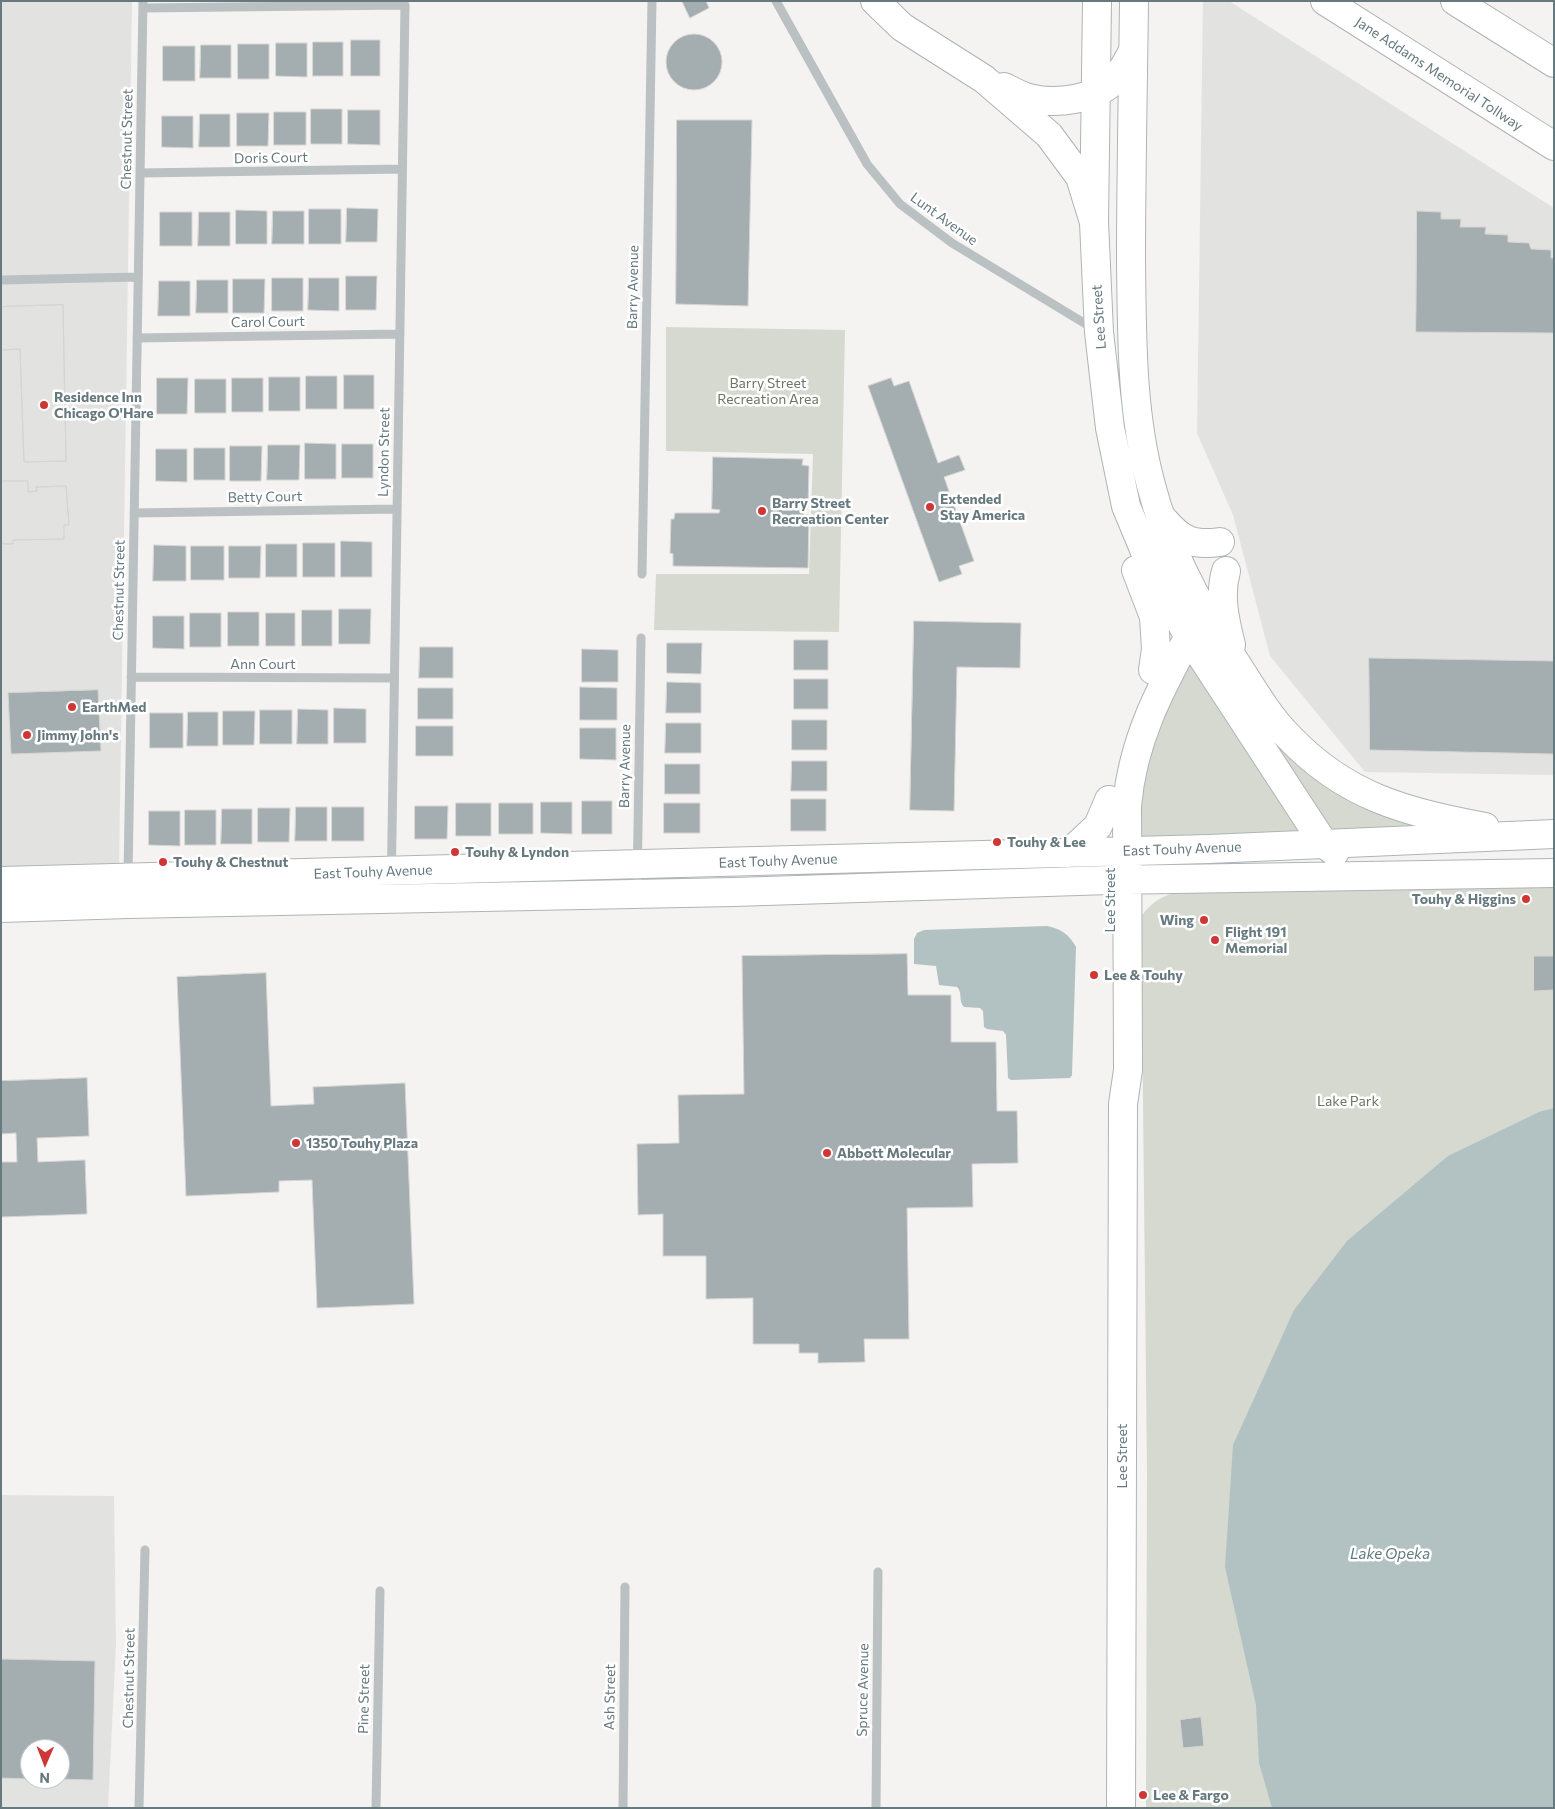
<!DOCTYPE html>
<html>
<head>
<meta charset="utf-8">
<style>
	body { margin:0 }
	#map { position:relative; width:1555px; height:1809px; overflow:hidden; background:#f4f3f1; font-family:Commissioner,sans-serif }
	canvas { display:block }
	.frame { position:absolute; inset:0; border:2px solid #66797f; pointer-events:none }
	.north { position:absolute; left:20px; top:1739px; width:50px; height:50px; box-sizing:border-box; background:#fff; border:1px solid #c2c9cc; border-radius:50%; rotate:181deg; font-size:14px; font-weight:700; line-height:20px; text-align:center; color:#66797f }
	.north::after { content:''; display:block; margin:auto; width:18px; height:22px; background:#cf3636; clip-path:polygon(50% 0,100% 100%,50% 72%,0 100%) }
</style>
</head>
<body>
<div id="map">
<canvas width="1555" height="1809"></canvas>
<div class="frame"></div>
<div class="north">N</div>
</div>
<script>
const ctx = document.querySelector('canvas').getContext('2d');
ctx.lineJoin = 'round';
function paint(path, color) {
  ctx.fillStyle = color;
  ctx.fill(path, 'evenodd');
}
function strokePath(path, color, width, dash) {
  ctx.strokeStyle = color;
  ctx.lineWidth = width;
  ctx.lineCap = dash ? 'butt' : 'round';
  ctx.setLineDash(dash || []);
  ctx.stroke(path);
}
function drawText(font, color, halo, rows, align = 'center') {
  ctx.font = font + ' Commissioner,sans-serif';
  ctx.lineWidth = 5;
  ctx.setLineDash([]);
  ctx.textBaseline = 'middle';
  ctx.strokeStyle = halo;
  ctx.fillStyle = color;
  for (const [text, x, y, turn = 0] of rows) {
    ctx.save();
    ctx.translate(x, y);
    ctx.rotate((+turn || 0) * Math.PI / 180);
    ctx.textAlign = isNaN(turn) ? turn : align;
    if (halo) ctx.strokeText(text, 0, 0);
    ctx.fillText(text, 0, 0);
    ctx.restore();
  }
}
const built = new Path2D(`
	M1 1H132L119 869 1 871Z
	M1203 1H1229L1554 208V775L1365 772 1270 656 1233 515 1197 433Z
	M1 1495 114 1496 116 1645 108 1808H1ZM30 1749H60V1779H30Z`);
const green = new Path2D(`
	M666 327 845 330 839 632 654 630 656 574H809L813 454 666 451Z
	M1204 641 1266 727 1438 830 1334 839Z
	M1187 663H1191L1304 834 1136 843 1141 768Z
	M1554 884V1808H1146L1147 1472 1141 917C1153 899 1167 894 1187 890Z`);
const water = new Path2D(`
	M1047 926C1061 929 1069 934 1076 947L1072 1075 1070 1078 1011 1080 1008 1078 1006 1035 1003 1031 987 1029 984 1027 983 1011 980 1008 964 1007C958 1001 963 993 957 987L939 985 936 966 914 964V939L917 933 924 930Z
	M1554 1108V1808H1272L1259 1763 1256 1705 1225 1567 1233 1445 1294 1310 1347 1241 1448 1156 1539 1112Z`);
const building = new Path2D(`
	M682 1H706L709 8 690 18Z
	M666 62a28 28 0 1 1 56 0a28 28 0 1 1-56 0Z
	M351 40H380V76H351Z
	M313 42H343V76H313Z
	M276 43H307V77L276 76Z
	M238 44H269V79H238Z
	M201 45H231V78H200Z
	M163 46H195V81H163Z
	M311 109H342V144H311Z
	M348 110H380V145L348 144Z
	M274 112H306V145H274Z
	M237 113H269L268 146H237Z
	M200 114H230V147H199Z
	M162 116H193V148L162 147Z
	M677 120H752L748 306 676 304Z
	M347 208 378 209 377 242H346Z
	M309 209H341V244H309Z
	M236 210 267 211V244H236Z
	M273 211H304V244H272Z
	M1417 211 1441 212V219H1461L1460 227H1486L1485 234 1508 235V242L1529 243 1531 249 1551 250V258H1554V333L1416 332Z
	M160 212H192V246H160Z
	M199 212H230V246H198Z
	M346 276H377L376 310H346Z
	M272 278H303V311H272Z
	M309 278H339V311L308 310Z
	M233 279H265L264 313H233Z
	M197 280H228V313H196Z
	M159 281H190V316H158Z
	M63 305 66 461 24 462 20 349 1 350V307Z
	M63 305 66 461 24 462 20 349 1 350V307Z
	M344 375H374V409H344Z
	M306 376H337V409H306Z
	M269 377H300V411H269Z
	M157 378H188L187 414H157Z
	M232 378H263V412H232Z
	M891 378 894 386 909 381 938 463 959 455 965 470 944 477 974 561 959 566 962 574 939 582 868 386Z
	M195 379H226V413H195Z
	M305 443 336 444V479H305Z
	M342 444H373V478H342Z
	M268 445H300L299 480H267Z
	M230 446H262L261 481H230Z
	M194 448H225V480H194Z
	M156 449H187V482L156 481Z
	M713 457 803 459 802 465 809 466 808 508 803 515H809L808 568 673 566V554L670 553 671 519H674L675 513H719L720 510 712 509Z
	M1 481H28V492L37 491 36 487 66 486 69 525H64V539L13 540V544H3L1 540Z
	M1 481H28V492L37 491 36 487 66 486 69 525H64V539L13 540V544H3L1 540Z
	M341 541 372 542V577H341Z
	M303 543H335V577H303Z
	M266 544H297V577H266Z
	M154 545 186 546V581H153Z
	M191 546H224V580H191Z
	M229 546H261L260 578H229Z
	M339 609H371L370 644H339Z
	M302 610H332V646H302Z
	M228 612H259V646H228Z
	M190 613H221V647H190Z
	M266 613H295V646H266Z
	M153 616H184V649L153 648Z
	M914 621 1021 623 1020 668 957 667 954 811 910 810Z
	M794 640H828V670H794Z
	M667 643H702L701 674 667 673Z
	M420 647H453V678H419Z
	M582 649 618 650V682H582Z
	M1369 658 1554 661V754L1370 750Z
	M794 679H828V709H794Z
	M667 682 701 683V713H666Z
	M580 687 617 688V720H580Z
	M418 688H453V719H418Z
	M98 690 101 751 11 754 8 693Z
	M334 708 366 709V743H334Z
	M298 709 328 710V744H297Z
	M260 710H292V744H260Z
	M223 711H255L254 745H223Z
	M188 712H218V746H187Z
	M150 713H183V748H150Z
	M792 720H827V750H792Z
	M666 723H701V753H665Z
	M416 726H453V756H416Z
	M580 728H616V760L580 759Z
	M792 761H827V791H791Z
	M665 764H700V794H665Z
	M791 799H826V831H791Z
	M582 801H612V834H582Z
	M541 802H572V834L541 833Z
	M456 803H491V836H456Z
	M499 803H533V834H499Z
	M664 803H700V833H664Z
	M415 806H448L447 839H415Z
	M296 807H327V841H295Z
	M332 807H364V841H332Z
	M258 808H290L289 842H258Z
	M222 809H252V844H221Z
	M185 810H216V845H185Z
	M149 811H180V846L149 845Z
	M907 954 908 995H951V1042H996L997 1111H1017L1018 1163 972 1164 973 1207 907 1208 909 1339H864L865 1362 818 1363V1353H799V1344H753V1298L706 1299V1256H663V1214L638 1215 637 1144 679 1143 678 1095 744 1094 742 956Z
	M1534 956H1554V990L1534 991Z
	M266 973 271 1106 314 1104 313 1087 405 1083 414 1304 317 1308 312 1180 279 1181V1192L186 1196 177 977Z
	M87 1078 89 1136 37 1138 38 1162 85 1160 87 1214 1 1217V1162H17L16 1133 1 1134V1081Z
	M1 1659 95 1661 93 1780 53 1779H60V1749H30V1779L1 1778Z
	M1201 1717 1204 1746 1183 1748 1180 1720Z`);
const minor = new Path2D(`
	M776 1 867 164 900 204 952 243 1094 329
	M143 8 405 5 391 897
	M140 173 402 169
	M1 280 138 277
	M137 338 400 334
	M134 513 397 509
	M642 574 652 1
	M131 677 394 678
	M128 876 143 1
	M637 892 641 638
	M139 1808 145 1550
	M376 1808 380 1591
	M623 1808 625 1587
	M876 1808 878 1572`);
const major = new Path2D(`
	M1097 1 1094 222 1099 332 1110 428 1126 506 1155 576 1189 637 1324 844 1335 852
	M1134 1C1133 88 1131 175 1131 261 1132 335 1131 412 1151 485 1167 548 1198 606 1234 660 1251 686 1267 715 1289 737 1346 797 1406 812 1485 827
	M1163 519C1181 540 1192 546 1220 542
	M1136 570 1154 617 1156 649 1153 670
	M1226 571C1219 596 1225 621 1231 645
	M1069 853 1098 826 1109 800
	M1 881 1209 849 1554 834
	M1 908 128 904 734 892 1110 880 1554 873
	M1121 1808 1123 1104 1128 1070 1127 806C1133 732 1168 676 1202 612`);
const highway = new Path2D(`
	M875 1 902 27 984 79 1049 135 1080 177 1094 222
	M1325 1 1554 146
	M1455 1 1554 63
	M1004 87C1012 91 1021 96 1029 98 1055 105 1098 100 1117 77 1123 70 1128 60 1133 51`);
const markers = [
	[44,405,5,"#cf3636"],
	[930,507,5,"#cf3636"],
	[762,511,5,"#cf3636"],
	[72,707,5,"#cf3636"],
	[27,735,5,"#cf3636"],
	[997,842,5,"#cf3636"],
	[455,852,5,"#cf3636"],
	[163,862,5,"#cf3636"],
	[1526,899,5,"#cf3636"],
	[1204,920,5,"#cf3636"],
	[1215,940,5,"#cf3636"],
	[1094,975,5,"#cf3636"],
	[296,1143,5,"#cf3636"],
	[827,1153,5,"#cf3636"],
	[1143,1795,5,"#cf3636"]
];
const streetNames = [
	["Jane Addams Memorial Tollway",1439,74,33],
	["Chestnut Street",127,139,-89],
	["Doris Court",271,158,-1],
	["Lunt Avenue",944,219,36],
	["Barry Avenue",633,287,-89],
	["Lee Street",1099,317,-94],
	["Carol Court",268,322,-1],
	["Lyndon Street",384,452,-89],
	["Betty Court",265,497,-1],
	["Chestnut Street",119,590,-89],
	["Ann Court",263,664],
	["Barry Avenue",625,766,-89],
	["East Touhy Avenue",1182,849,-2],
	["East Touhy Avenue",778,861,-2],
	["East Touhy Avenue",373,872,-2],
	["Lee Street",1110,900,-90],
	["Lee Street",1122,1456,-90],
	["Chestnut Street",129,1678,-89],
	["Spruce Avenue",863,1690,-89],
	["Ash Street",610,1697,-89],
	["Pine Street",364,1699,-89]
];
const parkNames = [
	["Barry Street",768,383],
	["Recreation Area",768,399],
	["Lake Park",1348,1101]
];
const poiNames = [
	["Residence Inn",54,397],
	["Chicago O'Hare",54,413],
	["Extended",940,499],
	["Stay America",940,515],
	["Barry Street",772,503],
	["Recreation Center",772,519],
	["EarthMed",82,707],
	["Jimmy John's",37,735],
	["Touhy & Lee",1007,842],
	["Touhy & Lyndon",465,852],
	["Touhy & Chestnut",173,862],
	["Touhy & Higgins",1516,899,"right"],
	["Wing",1194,920,"right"],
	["Flight 191",1225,932],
	["Memorial",1225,948],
	["Lee & Touhy",1104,975],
	["1350 Touhy Plaza",306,1143],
	["Abbott Molecular",837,1153],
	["Lee & Fargo",1153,1795]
];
const waterNames = [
	["Lake Opeka",1390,1554]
];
paint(built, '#e2e3e1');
paint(green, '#d5d9d0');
paint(water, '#b2c1c2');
paint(building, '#a4adaf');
strokePath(building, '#d5d5d4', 1);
strokePath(major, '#afb4b6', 30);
strokePath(highway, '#afb3b5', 30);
strokePath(minor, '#bbc0c2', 9);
strokePath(major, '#fff', 28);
strokePath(highway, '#fff', 28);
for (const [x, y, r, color] of markers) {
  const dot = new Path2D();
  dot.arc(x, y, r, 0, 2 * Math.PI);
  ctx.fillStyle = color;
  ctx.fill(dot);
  strokePath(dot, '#fff', 2);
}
drawText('14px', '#66797f', '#fff', streetNames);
drawText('14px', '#6c7764', '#fff', parkNames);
drawText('bold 14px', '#66797f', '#fff', poiNames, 'left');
drawText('italic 15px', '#627b7c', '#fff', waterNames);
</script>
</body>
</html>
